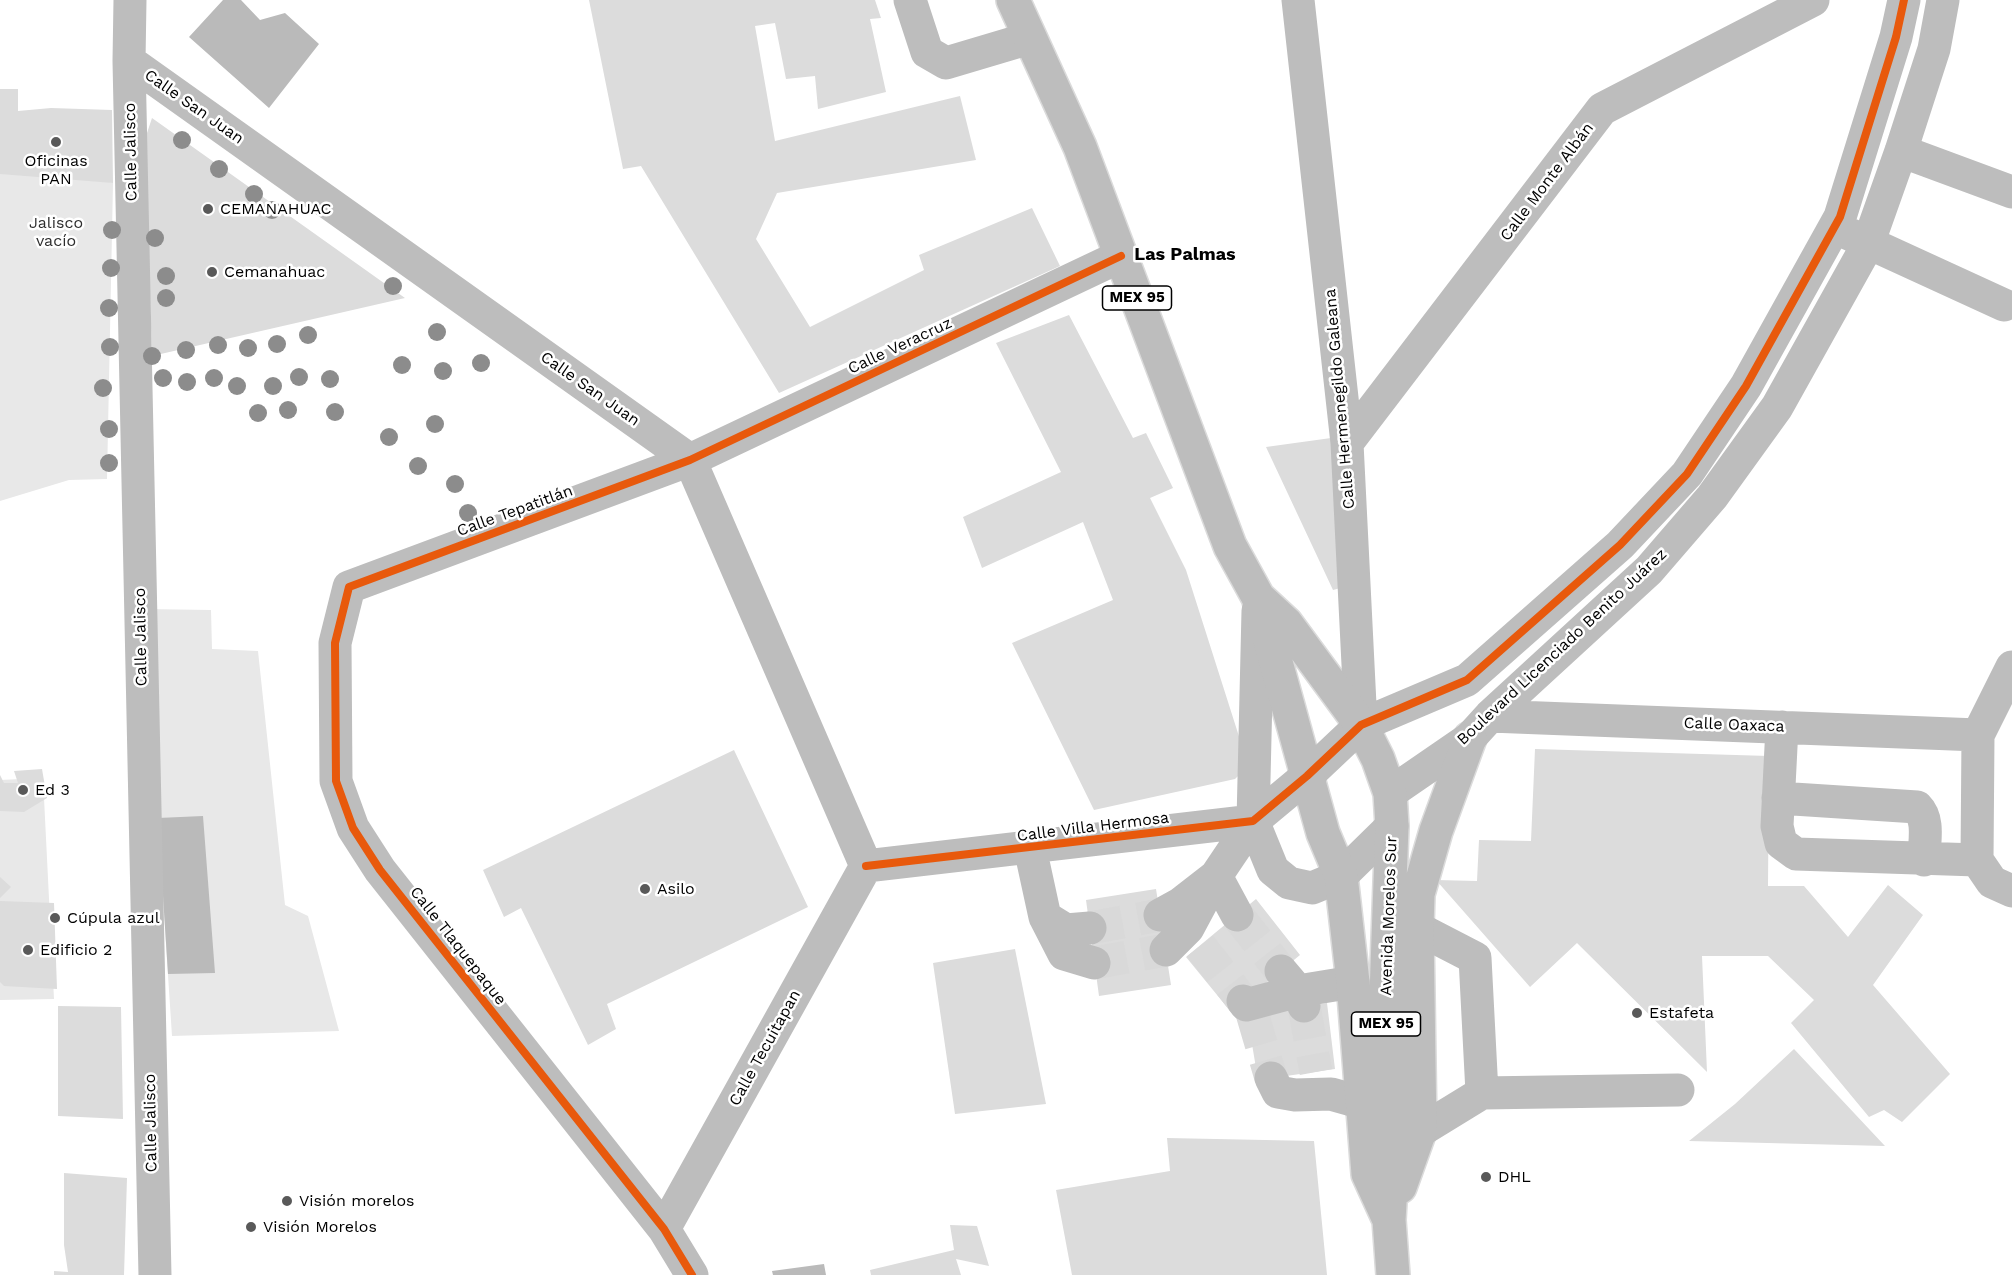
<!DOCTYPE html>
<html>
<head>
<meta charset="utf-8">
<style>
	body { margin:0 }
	canvas { display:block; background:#fff }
</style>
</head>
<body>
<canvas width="2012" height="1275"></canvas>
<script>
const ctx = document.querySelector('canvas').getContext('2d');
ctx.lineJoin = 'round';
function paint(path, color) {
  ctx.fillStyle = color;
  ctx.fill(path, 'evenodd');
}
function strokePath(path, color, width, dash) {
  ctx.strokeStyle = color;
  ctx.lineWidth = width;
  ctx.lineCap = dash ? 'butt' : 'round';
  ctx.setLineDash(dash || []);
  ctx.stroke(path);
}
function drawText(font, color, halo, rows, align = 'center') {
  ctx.font = font + ' "Work Sans",sans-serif';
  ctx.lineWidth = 5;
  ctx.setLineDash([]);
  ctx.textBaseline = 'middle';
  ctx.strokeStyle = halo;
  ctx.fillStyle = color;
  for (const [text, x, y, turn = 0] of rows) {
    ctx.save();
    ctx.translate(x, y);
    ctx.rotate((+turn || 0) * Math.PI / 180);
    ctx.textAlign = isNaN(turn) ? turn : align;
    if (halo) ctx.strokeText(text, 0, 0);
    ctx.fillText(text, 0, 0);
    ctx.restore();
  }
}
const green = new Path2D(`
	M0 171 70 173 113 183 107 479 69 480 0 501Z
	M144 609 211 610 212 649 258 651 285 905 308 916 339 1031 172 1036Z
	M43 778 54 999 0 1000V780Z`);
const water = new Path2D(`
	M223 0H241L260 20 285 13 319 44 269 108 189 37Z
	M203 816 215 973 168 974 158 818Z
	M824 1264 826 1275H773L772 1271Z`);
const building = new Path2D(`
	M589 0H875L881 18 870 19 886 92 818 109 815 76 786 79 775 23 755 26 775 141 960 96 976 160 777 193 756 239 810 327 924 270 919 255 1032 208 1060 266 779 393 641 166 623 169Z
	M0 89H18V111L51 108 112 110 113 183 0 174Z
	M152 118 405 298 152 356 145 139Z
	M1069 315 1133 438 1146 433 1173 488 1150 498 1186 570 1243 749 1245 769 1235 779 1094 810 1012 643 1113 600 1083 522 982 568 963 517 1061 472 996 343Z
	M1331 438 1348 586 1333 590 1266 447Z
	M1535 749 1769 756 1768 886H1804L1848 937 1888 885 1923 915 1873 985 1950 1074 1902 1122 1884 1110 1869 1117 1791 1023 1814 1000 1768 956H1702L1707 1072 1577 943 1530 987 1436 880 1477 881 1479 840 1531 841Z
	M734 750 808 907 607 1004 616 1029 588 1045 521 908 504 917 483 870Z
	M42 769 47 798 24 812 0 811V775L4 783H18L14 771Z
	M0 877 11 887 0 898Z
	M1156 889 1171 985 1099 996 1086 900Z
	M1256 899 1300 955 1231 1012 1186 957Z
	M0 901 54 903 57 989 4 986 0 982Z
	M1015 949 1046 1104 955 1114 933 963Z
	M1327 1003 1335 1069 1258 1080 1247 1014Z
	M58 1006 121 1007 123 1119 58 1116Z
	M1794 1049 1885 1146 1689 1141 1735 1104Z
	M1167 1138 1314 1141 1327 1275H1072L1056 1190 1170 1171Z
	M64 1173 127 1178 124 1275H54V1271L68 1272 64 1245Z
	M950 1225 977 1226 989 1266 956 1259 961 1275H871L870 1270 954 1250Z`);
const minorTunnel = new Path2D(`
	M1237 915 1281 971
	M1090 928 1160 915
	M1200 946 1243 1001
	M1094 963 1166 950
	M1304 1006 1316 1072
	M1252 1013 1271 1078`);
const minor = new Path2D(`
	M130 0 129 61 155 1275
	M910 0 927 52 946 63 1030 38
	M1298 0 1347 443 1361 725
	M129 61 690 460 866 866
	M1901 151 2012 192
	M1847 233 2004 305
	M1347 443 1602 109 1813 0
	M1258 611 1253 821 1273 870 1289 883 1312 888 1341 876 1392 826
	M2012 667 1978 735 1977 860 1992 882 2012 891
	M1490 716 1978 735
	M1782 727 1777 826 1781 843 1796 854 1977 860
	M1390 793 1470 738 1490 716 1649 570 1712 497 1777 407 1868 244 1901 151 1934 49 1943 0
	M1778 798 1917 807C1930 820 1924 842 1924 860
	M1030 848 1045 917 1066 930 1090 928
	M866 866 1253 821 1307 776 1361 725 1467 680 1620 545 1687 474 1746 386 1840 217 1896 37 1904 0
	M1216 876 1237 915
	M1160 915 1180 904 1216 876 1253 821
	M1045 917 1064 954 1094 963
	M1417 928 1475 958 1482 1093 1420 1131
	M1166 950 1188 928 1211 885
	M1281 971 1298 991 1353 982
	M1243 1001 1246 1005 1298 991 1304 1006
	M1271 1078 1278 1092 1295 1095 1331 1094 1363 1103
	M1482 1093 1678 1090
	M664 1229 866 866
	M692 1275 664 1229 380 870 353 828 336 781 335 643 349 587 690 460 1121 256`);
const major = new Path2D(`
	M1013 0 1080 147 1230 546 1258 597 1323 833 1341 876 1353 982 1368 1174 1389 1220
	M1260 599 1286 623 1361 725 1378 759 1390 793 1392 826 1386 995V1058L1391 1118 1392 1167 1389 1220 1393 1275
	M1400 1187 1420 1131 1417 928 1418 894 1436 831 1470 738`);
const cycleway = new Path2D(`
	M866 866 1253 821 1307 776 1361 725 1467 680 1620 545 1687 474 1746 386 1840 217 1896 37 1904 0
	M692 1275 664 1229 380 870 353 828 336 781 335 643 349 587 690 460 1121 256`);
const trees = [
	[182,140],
	[219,169],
	[254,194],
	[272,210],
	[112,230],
	[155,238],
	[111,268],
	[166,276],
	[393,286],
	[166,298],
	[109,308],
	[437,332],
	[308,335],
	[277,344],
	[218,345],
	[110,347],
	[248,348],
	[186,350],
	[152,356],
	[481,363],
	[402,365],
	[443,371],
	[299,377],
	[163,378],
	[214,378],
	[330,379],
	[187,382],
	[237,386],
	[273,386],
	[103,388],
	[288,410],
	[335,412],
	[258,413],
	[435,424],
	[109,429],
	[389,437],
	[109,463],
	[418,466],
	[455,484],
	[468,513]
];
const markers = [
	[56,142,6,"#595959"],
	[208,209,6,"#595959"],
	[212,272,6,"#595959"],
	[23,790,6,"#595959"],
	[645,889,6,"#595959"],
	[55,918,6,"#595959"],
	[28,950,6,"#595959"],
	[1637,1013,6,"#595959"],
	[1486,1177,6,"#595959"],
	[287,1201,6,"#595959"],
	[251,1227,6,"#595959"]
];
const shields = [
	[1137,298,69],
	[1386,1024,69]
];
const shieldNames = [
	["MEX 95",1137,298],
	["MEX 95",1386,1024]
];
const streetNames = [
	["Calle San Juan",194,107,35],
	["Calle Jalisco",131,152,-91],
	["Calle Monte Albán",1547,182,-53],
	["Calle Veracruz",900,346,-25],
	["Calle San Juan",590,389,35],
	["Calle Hermenegildo Galeana",1340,399,-95],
	["Calle Tepatitlán",515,511,-20],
	["Calle Jalisco",141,637,-91],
	["Boulevard Licenciado Benito Juárez",1562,647,-43],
	["Calle Oaxaca",1734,725,2],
	["Calle Villa Hermosa",1093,827,-7],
	["Avenida Morelos Sur",1389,916,-88],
	["Calle Tlaquepaque",458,946,52],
	["Calle Tecuitapan",765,1048,-61],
	["Calle Jalisco",151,1123,-91]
];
const poiNames = [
	["Oficinas",56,161,"center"],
	["PAN",56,179,"center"],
	["CEMANAHUAC",220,209],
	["Cemanahuac",224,272],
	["Ed 3",35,790],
	["Asilo",657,889],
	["Cúpula azul",67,918],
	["Edificio 2",40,950],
	["Estafeta",1649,1013],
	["DHL",1498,1177],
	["Visión morelos",299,1201],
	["Visión Morelos",263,1227]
];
const parkNames = [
	["Jalisco",56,223],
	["vacío",56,241]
];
const neighbourhoodNames = [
	["Las Palmas",1185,255]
];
paint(green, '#e8e8e8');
paint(water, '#bababa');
paint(building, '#dcdcdc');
strokePath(minorTunnel, '#d9d9d9', 33, [33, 16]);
strokePath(major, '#dbdbdb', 36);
strokePath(minor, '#bdbdbd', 33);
strokePath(major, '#bdbdbd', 33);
strokePath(cycleway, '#e8590c', 8);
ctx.fillStyle = '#8c8c8c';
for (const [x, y] of trees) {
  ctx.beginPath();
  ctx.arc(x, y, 9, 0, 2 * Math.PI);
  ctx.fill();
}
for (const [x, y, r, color] of markers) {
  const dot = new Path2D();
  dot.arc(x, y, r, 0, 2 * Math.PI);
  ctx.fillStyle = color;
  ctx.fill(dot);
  strokePath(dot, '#fff', 2);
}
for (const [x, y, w] of shields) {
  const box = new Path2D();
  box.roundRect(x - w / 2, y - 12, w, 24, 4.5);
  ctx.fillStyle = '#fff';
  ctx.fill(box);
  strokePath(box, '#000', 1.5);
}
drawText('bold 15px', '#000', null, shieldNames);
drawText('16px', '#000', '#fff', streetNames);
drawText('16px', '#000', '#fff', poiNames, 'left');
drawText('16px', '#2d2d2d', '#fff', parkNames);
drawText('bold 18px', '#000', '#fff', neighbourhoodNames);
</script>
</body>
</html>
